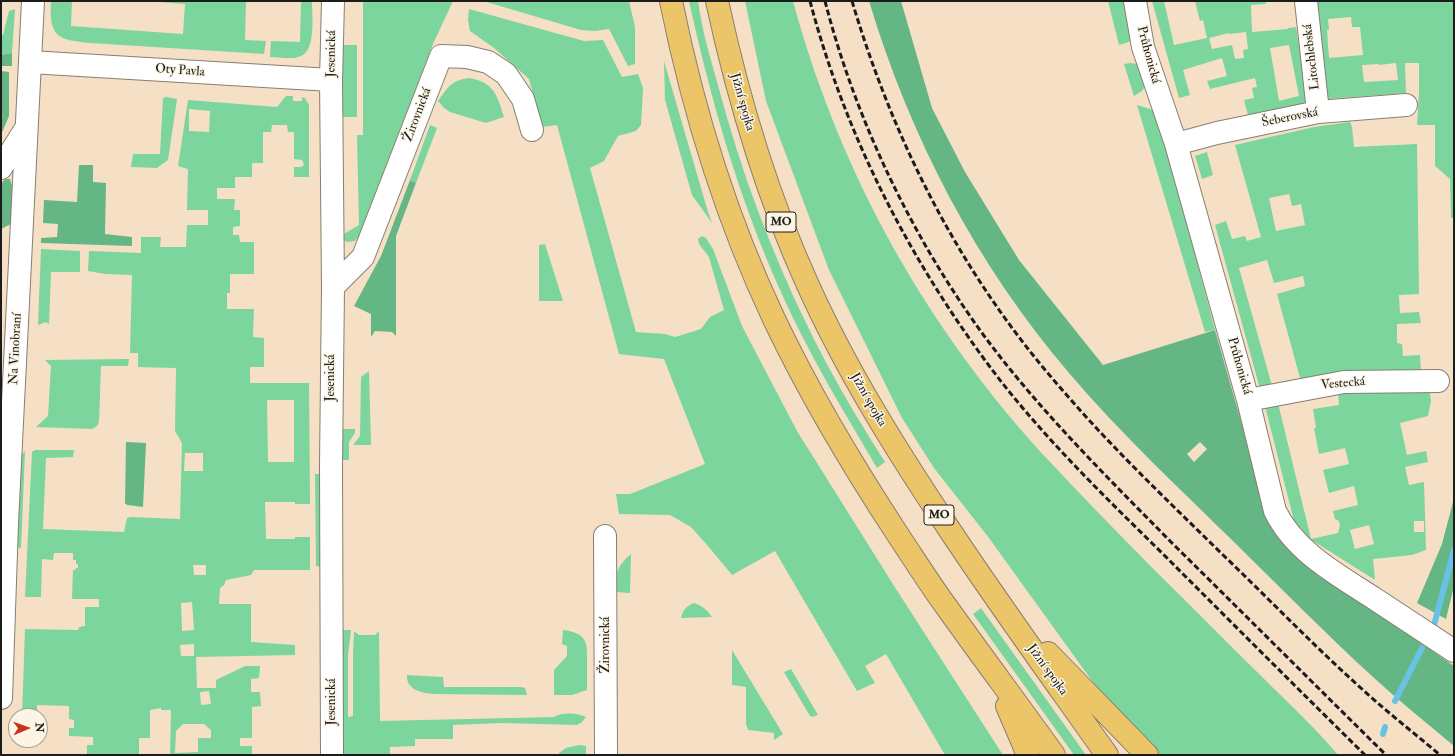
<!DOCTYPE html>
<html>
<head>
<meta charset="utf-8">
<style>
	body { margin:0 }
	#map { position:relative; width:1455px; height:756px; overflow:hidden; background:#f5e0c6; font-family:"IM FELL Double Pica",serif }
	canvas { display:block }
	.frame { position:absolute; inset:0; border:2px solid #1c1c1c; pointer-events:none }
	.north { position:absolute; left:8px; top:708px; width:40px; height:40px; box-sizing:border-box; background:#fcf5e5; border:1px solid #a29e95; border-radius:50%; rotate:88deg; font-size:11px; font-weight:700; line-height:16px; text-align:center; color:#1c1c1c }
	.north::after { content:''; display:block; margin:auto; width:14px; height:18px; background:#c8321e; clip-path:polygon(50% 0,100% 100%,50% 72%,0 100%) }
</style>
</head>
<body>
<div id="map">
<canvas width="1455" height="756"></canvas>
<div class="frame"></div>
<div class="north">N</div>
</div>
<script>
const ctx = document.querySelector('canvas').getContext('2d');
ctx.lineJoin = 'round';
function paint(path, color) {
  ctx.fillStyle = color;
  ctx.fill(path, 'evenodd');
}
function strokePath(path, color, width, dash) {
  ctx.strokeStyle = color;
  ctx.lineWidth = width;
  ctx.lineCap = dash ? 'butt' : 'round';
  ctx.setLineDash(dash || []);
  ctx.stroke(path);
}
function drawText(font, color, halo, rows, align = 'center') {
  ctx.font = font + ' "IM FELL Double Pica",serif';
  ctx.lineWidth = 3;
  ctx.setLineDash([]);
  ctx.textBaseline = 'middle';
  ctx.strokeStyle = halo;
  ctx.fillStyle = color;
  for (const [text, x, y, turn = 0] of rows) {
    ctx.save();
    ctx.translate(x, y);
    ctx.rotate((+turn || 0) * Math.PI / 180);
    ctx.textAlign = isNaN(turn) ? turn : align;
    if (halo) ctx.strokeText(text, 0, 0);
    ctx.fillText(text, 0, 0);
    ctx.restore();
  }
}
const green = new Path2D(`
	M51 1H72L71 26 183 34 185 4 145 1H246L245 40 266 41 264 54 91 43C57 40 49 37 51 1Z
	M301 1H312C312 15 316 50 301 56 292 60 279 57 270 57L271 41 300 42Z
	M363 1H453L433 44 359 236 355 241 348 242 342 240V235L359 225 357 135H363Z
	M483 1H629L635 27V64L628 66 609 29 595 31 581 30Z
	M689 1H698C702 31 711 60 719 89 741 171 770 249 807 325 830 373 857 418 885 462L877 468C843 410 808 353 781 292 739 199 711 101 689 1Z
	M745 1H793C840 175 929 333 1052 464 1117 534 1185 600 1252 667 1281 696 1312 724 1338 755H1159L1128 723 1095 685 989 538 934 468 902 418 829 270 766 101Z
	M1108 1H1128L1132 41 1119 45Z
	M1152 1H1164L1174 45 1207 38 1203 20 1200 21 1195 1H1266V4L1251 5 1252 32 1288 29V28L1296 27 1308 103 1248 115 1244 100 1254 98 1252 88 1257 87 1255 78 1210 89 1207 81 1227 76 1222 58 1183 70 1190 95 1179 98ZM1246 32 1248 49 1243 50 1244 58 1235 59 1232 45 1212 49 1209 38 1229 33V34ZM1289 45 1299 96 1279 101 1270 48Z
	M1315 1H1454V218H1451L1450 179 1435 166V125H1417L1419 93V63H1405L1406 93 1326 99ZM1351 17 1352 27H1360L1363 55 1329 58 1327 30H1329L1328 19ZM1396 63 1398 80 1364 82 1362 65 1379 64V65Z
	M15 9 12 53 1 55V35H3L9 11Z
	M469 9 584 41 603 40 622 77 638 74 643 88 641 125 636 131 618 136 604 161 590 168 636 332 665 334 675 337 701 329 710 317 724 310 709 257 699 244 698 239 702 236 706 238 713 249 742 326 797 431 896 589 1003 755H945L886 654 865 666 875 683 857 691 775 551 732 575 708 546 691 527 670 515 619 514 616 494H630L705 464 664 359 619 354 557 125 542 127 529 79 494 48 470 31 468 20Z
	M342 45H357V117H343Z
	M664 61 708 212 712 223 692 195 665 100Z
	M1130 63 1138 64 1146 85 1142 91 1134 96 1124 64Z
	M469 78C494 82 497 95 504 117L486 123 450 112 444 108 438 101C448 87 452 80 469 78Z
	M286 96H293V101H302V97L305 98 309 105V177H294V167H301L304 165 302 160 294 159V132H288L287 125H272L271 132H263V163H252V177H235V188H217V199H235L234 210H240V226L233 227V235H239L240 242H254V274H230V293H227V309H254L253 337 264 338V367H250V383H309L310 504H295V502H265L266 539H295V537H310V570H254L251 575 226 580 224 585 220 588 219 604H251V642L295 645V655L196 657 197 688H216V680L245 666H260L259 678 251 679V692H260L261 706 252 707V738H240V746H252V755H170L171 710H161V708L150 710V738H139V755H87V745H93V737L69 736V728H74V720L69 719V706L37 705V716H22L25 629 78 630 79 627 85 626V607H99V599H72L73 570H75L76 568H78V564H76V560H73V553H54L53 560 42 559 41 597H25L32 452 35 450H74L73 457 46 458 43 529 124 532 127 518 131 517 180 519 182 443 175 431 176 368 138 367V353H130L132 275 105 274 88 271 89 251 141 253V237H161L160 247H186L187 225H208V210H187L188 169 178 166 188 100 277 107ZM189 109 210 111 209 132 189 131ZM267 400H294V462H268ZM185 453H203V471H184ZM193 565H206V575H194ZM192 602 194 630 182 631 181 603ZM194 644V656H181L180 645ZM209 691 211 704 201 705 200 692ZM183 724H204L211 730V738H198V752L175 753 176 731Z
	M166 97 177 99 168 160 157 168 131 167 133 154H160L163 98Z
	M1137 105 1153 110 1158 116 1215 330 1205 332Z
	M1350 122 1352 127 1354 147 1417 144 1419 294 1399 295 1400 313 1419 312 1421 323 1397 324V343L1402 344 1403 356 1420 355 1421 372 1346 374 1300 378 1277 294 1305 286 1303 276 1274 283 1267 260 1239 268 1272 386 1260 389 1215 225 1226 221 1232 239 1245 236 1247 241 1261 237 1235 145 1314 127ZM1289 194 1292 206 1301 204 1305 225 1276 231 1269 198Z
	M430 125 437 128 416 183 410 180Z
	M1207 152 1213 175 1202 179 1195 156Z
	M545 244 563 301H539V245Z
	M41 249 80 251V272H51L49 324 46 322 38 325Z
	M129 359 128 366H101L99 422 97 426 92 429 36 427 48 416 51 366 45 360Z
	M369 371 371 445H353L360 436 361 377Z
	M1429 387 1431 401 1428 416 1400 423 1407 455 1426 451 1428 462 1405 467 1409 485 1424 482 1426 550 1412 555 1373 559 1375 580 1310 539 1294 521 1265 406 1278 403 1311 539 1338 533 1340 526 1339 521 1335 519 1333 511 1358 505 1354 486 1329 493 1323 470 1349 464 1345 448 1319 454 1314 428H1316L1313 409 1339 405 1338 391ZM1414 521H1424V532H1414ZM1369 525 1374 544 1355 549 1350 530Z
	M340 429H355V433L349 442V460H340Z
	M25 451 21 548 16 547 21 455Z
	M315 474H320L321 567 316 566Z
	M631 554 630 593 616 592C615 574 617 566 631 554Z
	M694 603C703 606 707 610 712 617L681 618C683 610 686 606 694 603Z
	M981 608 1086 755H1074L973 614Z
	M342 630H351L348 655V717L353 716V656L354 631 359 635H375L379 631 380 721 554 717C562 712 578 713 586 717L582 722 577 725 502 723 453 725V739H415V746L390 747V755H342Z
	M563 630C585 633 588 640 587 662 587 671 587 680 587 690L572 695H554V670L567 656V646L562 644Z
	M732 650 783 734 774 740V733L748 730 746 724V687L732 685Z
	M791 669 818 715 813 717 810 716 784 672Z
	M407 675 443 677 444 687H521L525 688 527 695 434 694C422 693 406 690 407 675Z
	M579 745 586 746V755H559V753L566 748Z`);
const forest = new Path2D(`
	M869 1H901L932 108 965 172 1019 260 1103 365 1215 330 1271 527 1282 543 1306 563 1454 666V746C1427 723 1399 701 1373 677 1325 633 1280 587 1234 542 1178 487 1120 433 1069 373 976 264 910 137 869 1ZM1200 442 1207 449 1194 462 1187 454Z
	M12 53V66H1V55Z
	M1 71 9 72V116L1 135Z
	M79 165H93V182L106 183 105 234 132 237V246L41 243V238L57 237 58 224 43 223 44 200 77 202Z
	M5 179H10L12 186 11 224 1 229V184Z
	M410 180 416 183 396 236V336L392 332 375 331 371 337V314L354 306 381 256Z
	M126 442 146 443 143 507 127 505 125 503Z
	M1454 498V586L1446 619 1417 603 1442 544Z`);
const stream = new Path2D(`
	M1434 625 1454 550
	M1395 701 1422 648
	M1383 734 1385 727`);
const minor = new Path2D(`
	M1135 1 1143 47 1176 144 1248 400 1275 511C1295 552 1338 575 1375 599 1401 616 1428 634 1454 651
	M1306 1 1318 112
	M30 62 331 80
	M1176 144 1217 133 1318 112 1406 105
	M1 168 26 128
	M333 287 363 257 441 56 467 57 488 62 506 74 523 99 532 130
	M1248 400 1344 382 1438 381
	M605 536 606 755
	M1 698 7 523 33 1
	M332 755 331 465 333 287 331 80 333 1`);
const highway = new Path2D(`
	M671 1C693 110 726 218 774 319 810 395 854 468 900 538 916 562 931 586 948 609 983 658 1019 706 1054 755
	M717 1C738 98 766 193 807 283 846 370 897 451 949 529 1000 606 1054 680 1107 755
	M1048 653 1147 755
	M1007 706 1028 755`);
const rail = new Path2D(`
	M810 1C845 134 908 257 990 367 1041 435 1102 494 1162 553 1229 620 1297 688 1365 755
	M825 1C855 118 911 235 982 333 1038 409 1105 475 1171 542 1243 613 1314 684 1386 755
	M852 1C894 142 961 274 1058 385 1109 445 1165 498 1221 553 1268 598 1313 645 1362 689 1387 712 1414 733 1440 755`);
const shields = [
	[781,222,30],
	[939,515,30]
];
const shieldNames = [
	["MO",781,222],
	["MO",939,515]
];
const streetNames = [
	["Jesenická",332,54,-89],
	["Průhonická",1148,55,75],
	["Litochlebská",1312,57,-97],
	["Oty Pavla",180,71,4],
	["Jižní spojka",742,102,74],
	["Žirovnická",418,115,-69],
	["Šeberovská",1290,118,-11],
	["Na Vinobraní",16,349,-87],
	["Průhonická",1239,366,74],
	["Jesenická",331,378,-90],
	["Vestecká",1343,384,-5],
	["Jižní spojka",868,400,60],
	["Žirovnická",606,645,-90],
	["Jižní spojka",1047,670,54],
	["Jesenická",332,702,-90]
];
paint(green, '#7bd59c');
paint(forest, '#64b684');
strokePath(stream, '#69c2e6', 6);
strokePath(minor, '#887e71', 24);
strokePath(highway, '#887e71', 24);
strokePath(minor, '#fff', 22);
strokePath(highway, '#edc569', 22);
strokePath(rail, '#1c1c1c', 3, [6, 3]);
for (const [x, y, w] of shields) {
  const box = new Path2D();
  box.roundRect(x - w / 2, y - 10, w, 20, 3);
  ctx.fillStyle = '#fcf5e5';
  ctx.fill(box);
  strokePath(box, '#1c1c1c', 1);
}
drawText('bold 12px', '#1c1c1c', null, shieldNames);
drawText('13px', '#1c1c1c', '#fcf5e5', streetNames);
</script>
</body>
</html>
